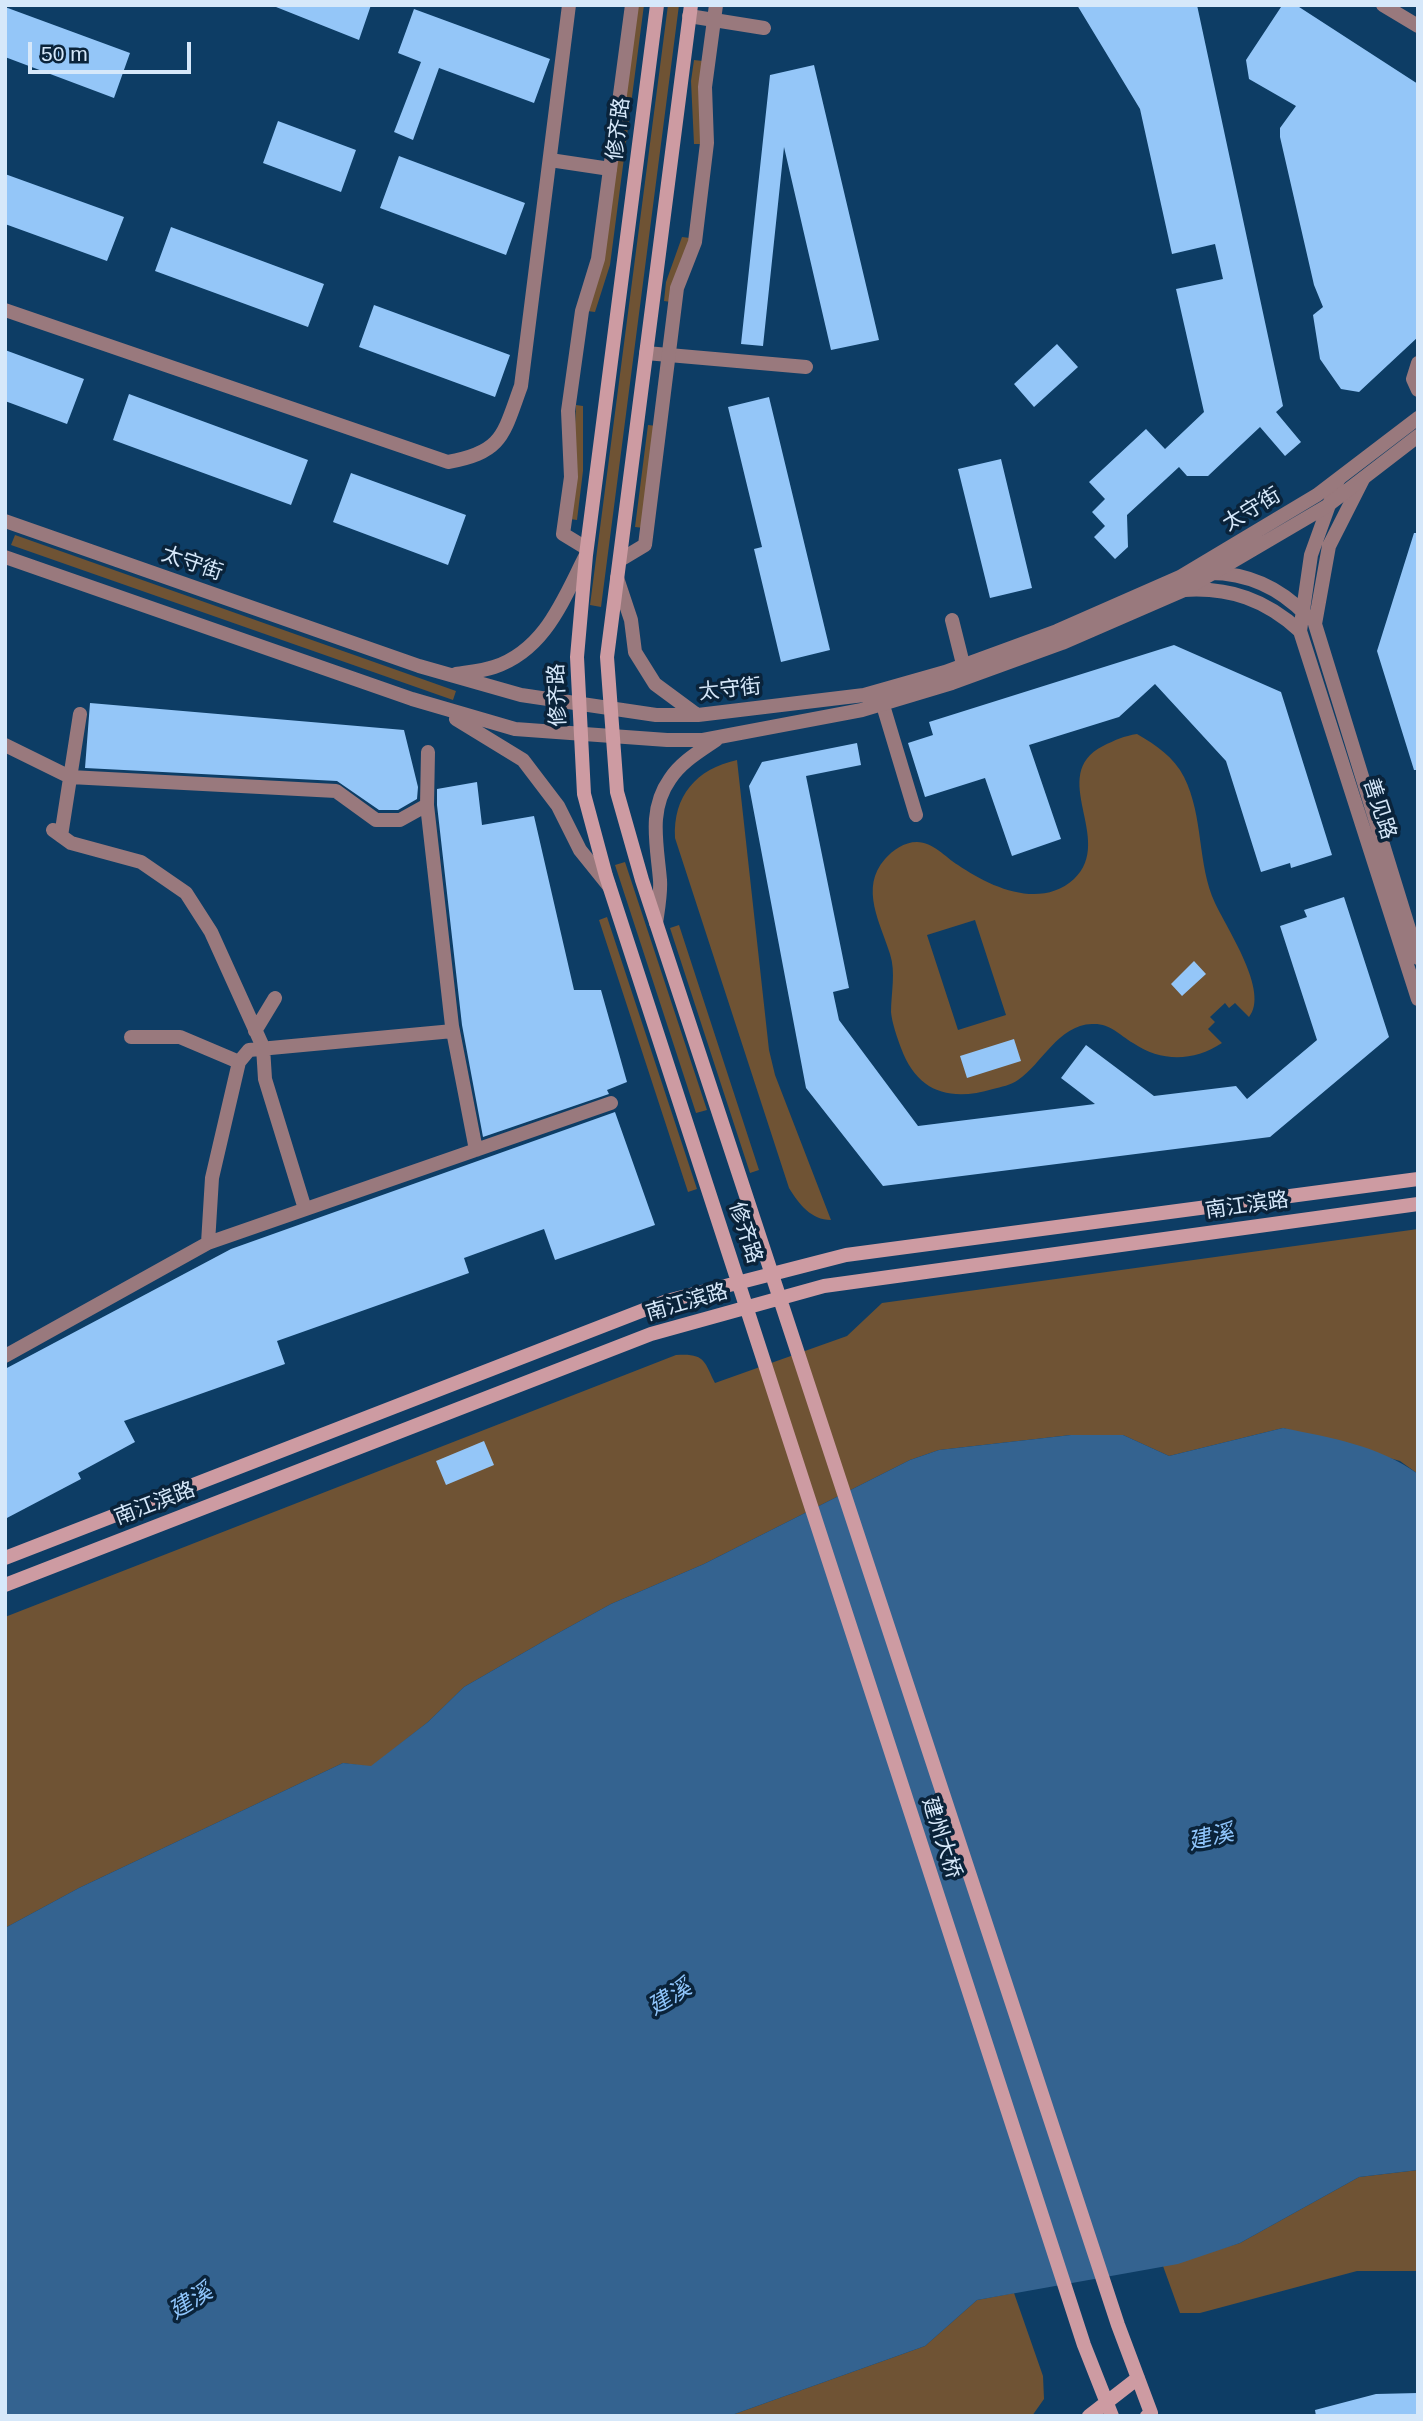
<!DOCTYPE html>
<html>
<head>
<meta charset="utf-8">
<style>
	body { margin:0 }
	#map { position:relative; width:1423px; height:2421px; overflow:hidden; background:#0d3d65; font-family:Arial,sans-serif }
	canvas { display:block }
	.frame { position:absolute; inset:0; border:7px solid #d6e8fa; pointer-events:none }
	.scale { position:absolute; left:28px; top:42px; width:163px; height:32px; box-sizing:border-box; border:4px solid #d6e8fa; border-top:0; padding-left:9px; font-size:21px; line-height:24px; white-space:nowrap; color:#d6e8fa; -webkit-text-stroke:5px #0a233a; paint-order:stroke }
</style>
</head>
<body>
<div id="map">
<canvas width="1423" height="2421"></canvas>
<div class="frame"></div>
<div class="scale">50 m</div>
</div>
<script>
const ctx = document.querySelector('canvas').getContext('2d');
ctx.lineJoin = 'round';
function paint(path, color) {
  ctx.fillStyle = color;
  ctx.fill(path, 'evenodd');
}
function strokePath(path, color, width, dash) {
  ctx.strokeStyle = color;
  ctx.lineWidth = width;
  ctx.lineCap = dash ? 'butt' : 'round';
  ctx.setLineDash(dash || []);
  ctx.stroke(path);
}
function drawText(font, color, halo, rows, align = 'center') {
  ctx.font = font + ' Arial,"Noto Sans SC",sans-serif';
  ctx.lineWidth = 7;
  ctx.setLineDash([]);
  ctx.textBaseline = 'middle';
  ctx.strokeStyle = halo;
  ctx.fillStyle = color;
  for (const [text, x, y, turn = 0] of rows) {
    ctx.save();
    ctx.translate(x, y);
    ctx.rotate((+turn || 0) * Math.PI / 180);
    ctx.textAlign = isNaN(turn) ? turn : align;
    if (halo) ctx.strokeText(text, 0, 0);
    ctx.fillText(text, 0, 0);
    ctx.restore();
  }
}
const green = new Path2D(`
	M636 5H644L610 265 595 312 587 311Z
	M668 5H679L601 607 590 605Z
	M694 60 703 61 702 144H694L691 81Z
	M682 237 690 238 671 302 664 301 666 282Z
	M576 405 583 406V471L577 520 570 519Z
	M648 425 657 426 644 528 635 527Z
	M15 535 456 691 453 700 11 545Z
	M1137 734C1156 745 1174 757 1184 777 1204 817 1197 864 1215 903 1227 929 1270 992 1249 1017L1235 1003 1229 1008 1225 1003 1210 1017 1215 1022 1208 1029 1222 1043C1193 1062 1161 1062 1133 1043 1118 1034 1110 1023 1092 1024 1058 1025 1042 1064 1018 1080 1011 1085 1001 1087 993 1089 950 1102 917 1092 901 1048 897 1037 892 1023 891 1012 891 993 896 972 890 954 881 924 859 888 885 859 893 850 904 842 917 842 933 842 945 857 958 865 990 887 1040 910 1074 879 1116 840 1046 775 1103 746 1115 740 1124 736 1137 734ZM975 920 1006 1015 958 1030 927 935Z
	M737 760 769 1050 775 1075 831 1220C811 1220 799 1204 789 1188L675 838C673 796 696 769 737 760Z
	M625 862 707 1110 696 1113 615 865Z
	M607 917 697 1189 688 1192 599 920Z
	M679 925 759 1170 750 1173 670 928Z
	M1418 1229V1474L1400 1461 1283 1428 1169 1456 1123 1435H1071L939 1450 910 1460 704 1564 611 1604 551 1637 464 1687 428 1722 371 1767 343 1763 79 1888 5 1928V1617L676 1355C705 1353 704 1361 715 1383L847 1336 882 1303Z
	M1418 2170V2271H1357L1200 2313H1180L1163 2266 1240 2243 1359 2177Z
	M1014 2293 1043 2376 1044 2399 1032 2416H729L925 2346 977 2300Z`);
const water = new Path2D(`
	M1283 1428C1332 1438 1377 1445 1418 1474V2170L1359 2177 1240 2243 1178 2264 977 2300 925 2346 729 2416H5V1928L79 1888 343 1763 371 1766 428 1722 464 1687 551 1637 611 1604 704 1564 910 1460 939 1450 1071 1435H1123L1169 1456Z`);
const building = new Path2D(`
	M271 5H371L359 40Z
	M1077 5H1197L1283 406 1276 412 1301 442 1285 456 1260 427 1208 476H1187L1179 467 1127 515 1128 547 1115 559 1094 537 1105 526 1092 512 1105 499 1089 482 1146 429 1165 449 1204 412 1176 289 1223 279 1215 244 1172 254 1140 109Z
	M1286 5H1296L1418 84V337L1359 392 1341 389 1320 359 1313 315 1323 307 1314 285 1280 137V128L1296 106 1249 79 1246 60 1281 7Z
	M5 7 130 53 114 98 5 57Z
	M414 9 550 59 534 103 439 68 413 140 394 132 421 62 398 53Z
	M814 65 879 340 831 350 784 147 763 346 741 344 770 75Z
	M278 121 356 150 341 192 263 163Z
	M399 156 525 203 506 255 380 208Z
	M5 174 124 217 107 261 5 224Z
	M171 227 324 284 308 327 155 271Z
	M374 305 510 355 495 397 359 347Z
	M1057 344 1078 367 1034 407 1014 384Z
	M5 350 84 379 67 424 5 401Z
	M129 394 308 460 291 505 113 440Z
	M769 397 830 650 781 662 754 549 762 547 728 407Z
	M1001 459 1032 588 990 598 958 469Z
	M351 473 466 515 448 565 333 522Z
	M1414 533H1418V770H1414L1377 651Z
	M1174 645 1281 692 1332 855 1291 868 1290 863 1261 872 1226 761 1155 684 1119 717 1029 745 1061 839 1012 856 985 778 925 797 908 743 933 735 929 722Z
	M90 703 404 730 418 787 417 799 398 810H379L337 781 85 768Z
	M857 743 861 765 806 776 849 988 833 992 839 1020 918 1126 1095 1104 1061 1078 1086 1045 1154 1096 1236 1086 1247 1099 1317 1040 1280 926 1307 917 1304 910 1344 897 1389 1037 1270 1137 883 1186 806 1088 749 786 762 762Z
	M477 782 482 825 534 816 574 990H601L627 1082 607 1090 609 1094 483 1137 462 1025 437 805V789Z
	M1194 961 1206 974 1182 996 1171 984Z
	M1014 1039 1021 1061 967 1078 960 1056Z
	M615 1112 655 1225 555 1260 544 1229 464 1258 469 1273 277 1341 285 1364 124 1421 135 1442 78 1473 81 1479 5 1519V1369L231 1249Z
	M484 1441 494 1465 446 1485 436 1461Z
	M1418 2393V2416H1316L1315 2410 1376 2394Z`);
const minor = new Path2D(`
	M689 16 764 28
	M550 160 610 169
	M5 310 448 462C503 452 503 435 521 386L569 5
	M646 353 806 367
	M1418 363 1413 379 1418 390
	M1363 479 1329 546 1315 624 1418 958
	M1338 480 1311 555 1300 631 1418 999
	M1206 573C1246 572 1279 587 1306 615
	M1184 590C1230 587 1266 600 1300 631
	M952 620 966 676
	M879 692 916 815
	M5 745 70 777 336 791 376 820H400L427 805
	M428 752 427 805 452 1026 476 1150
	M53 830 71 843 141 862 186 893 211 932 263 1047 265 1079 305 1209
	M61 836 80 714
	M255 1031 275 998
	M131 1037H180L239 1062
	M208 1243 212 1178 239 1062 249 1050 453 1031
	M5 1356 208 1243 611 1103`);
const tertiary = new Path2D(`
	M1383 5 1418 26
	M5 521 419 666 521 695 656 715H698L864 695 945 672 1057 631 1180 577 1317 495 1418 418
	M586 548 563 534 571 477 568 411 582 311 598 259 632 5
	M5 557 412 699 515 729 667 740H703L862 710 952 683 1062 643 1184 590 1327 506 1418 436
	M620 560 645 545 677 288 695 242 707 143 705 87 716 5
	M617 578 631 620 635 652 655 684 697 715
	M456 674C468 672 482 671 494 667 545 650 563 600 585 557
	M456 719 523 760 558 806 580 850 609 886
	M656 923C658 909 661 894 660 880 657 844 648 810 670 779 681 762 700 751 716 740`);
const secondary = new Path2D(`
	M657 5 586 555 577 657 584 794 606 876 1084 2345 1112 2416
	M691 5 607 657 617 792 642 880 1118 2325 1151 2413 1147 2416
	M5 1558 667 1301 846 1255 1418 1179
	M5 1585 651 1334 824 1286 1418 1204
	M1089 2416 1138 2378`);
const streetNames = [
	["修齐路",619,129,-83],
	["太守街",1252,510,-31],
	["太守街",192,564,19],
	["太守街",730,690,-6],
	["修齐路",558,695,-92],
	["善见路",1379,809,72],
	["南江滨路",1247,1206,-8],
	["修齐路",745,1233,72],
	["南江滨路",687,1303,-16],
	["南江滨路",155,1504,-21],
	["建州大桥",941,1838,72]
];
const waterNames = [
	["建溪",1211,1838,-13],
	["建溪",670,1998,-32],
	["建溪",191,2302,-32]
];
paint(green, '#6f5334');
paint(water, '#346390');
paint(building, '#94c6f8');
strokePath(minor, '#99797d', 14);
strokePath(tertiary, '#99797d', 14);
strokePath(secondary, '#cd9ba2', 14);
drawText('21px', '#d6e8fa', '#0a233a', streetNames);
drawText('italic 23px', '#8fc5fb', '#0a233a', waterNames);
</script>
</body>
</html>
